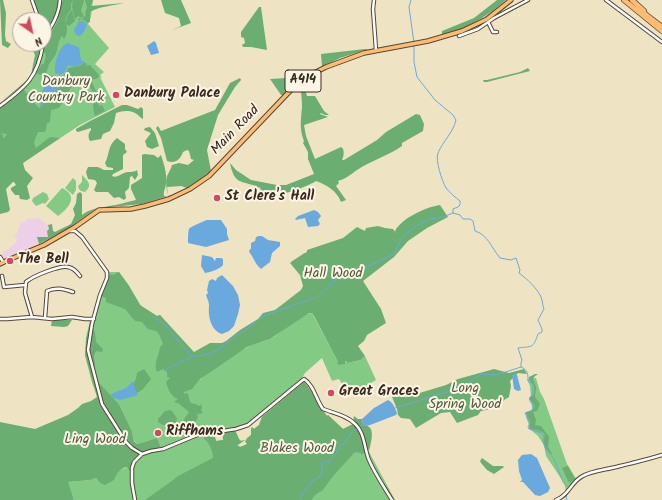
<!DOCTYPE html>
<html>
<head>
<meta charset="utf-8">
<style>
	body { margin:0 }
	#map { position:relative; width:662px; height:500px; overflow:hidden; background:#eee4c4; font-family:Kalam,sans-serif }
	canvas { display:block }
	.north { position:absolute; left:12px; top:12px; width:40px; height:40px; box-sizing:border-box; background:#fcf5e5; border:1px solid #afa495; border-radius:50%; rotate:146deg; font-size:11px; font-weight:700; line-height:16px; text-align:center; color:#3b2a1e }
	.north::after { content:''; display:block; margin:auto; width:14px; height:18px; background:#d1495b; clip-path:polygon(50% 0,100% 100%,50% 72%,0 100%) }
</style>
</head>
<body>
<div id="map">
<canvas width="662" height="500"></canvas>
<div class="north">N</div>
</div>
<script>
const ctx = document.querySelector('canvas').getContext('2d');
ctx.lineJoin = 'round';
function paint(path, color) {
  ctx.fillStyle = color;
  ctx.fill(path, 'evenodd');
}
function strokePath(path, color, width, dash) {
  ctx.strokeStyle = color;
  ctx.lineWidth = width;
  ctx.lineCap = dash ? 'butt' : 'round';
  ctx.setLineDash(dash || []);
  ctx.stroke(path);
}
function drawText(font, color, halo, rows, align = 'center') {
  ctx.font = font + ' Kalam,sans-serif';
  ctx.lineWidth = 4;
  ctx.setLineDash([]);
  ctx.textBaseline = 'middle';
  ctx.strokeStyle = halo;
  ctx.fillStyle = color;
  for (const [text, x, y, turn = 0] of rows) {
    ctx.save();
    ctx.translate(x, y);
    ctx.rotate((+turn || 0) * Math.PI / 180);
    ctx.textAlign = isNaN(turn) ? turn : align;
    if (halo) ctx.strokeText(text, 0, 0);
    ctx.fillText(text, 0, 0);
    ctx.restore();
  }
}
const built = new Path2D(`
	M39 218 49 226 52 235 29 249 4 258 1 254 12 246 17 241 16 238 13 237 14 235 16 236 21 222H24L27 219Z`);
const green = new Path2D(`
	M63 0H93L91 17 88 24 109 48 95 64 104 72 100 75 102 78 100 77 115 107 80 125 0 178V107L23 89 33 79 38 68 44 39 57 20 61 2Z
	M82 175C88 181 93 185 85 192 81 191 79 191 78 186L82 182Z
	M73 178 76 181V190L73 195 65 188Z
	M62 188C79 196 69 208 58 216L46 206Z
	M43 192 47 194 49 199 45 204 43 203 36 206 32 201 33 198Z
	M109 272H119L128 284 141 306 157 316 160 315 163 318 169 352 200 380C213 368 230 356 246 348 255 343 266 342 275 336 284 330 301 313 312 313L338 362 347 361V363L361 360 365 356 376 380 348 396 346 390 339 379 332 381 322 358 305 373 302 378 249 423 236 428 216 430 214 433 216 441 224 440 222 431 235 430 239 439 241 441 245 440 237 446 242 447 247 444 245 441 251 435V429L252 427 254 429 259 425 262 417 304 382C313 392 318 405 327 416L328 415 343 429 353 424 352 423 368 438V450L395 500H74L67 482 91 480 96 478 100 483 120 470 128 467 133 460 143 452 161 447 157 438 137 444 134 440 132 431 119 404 99 384 97 396 92 383 85 355 93 321Z
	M536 378 540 392 544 399 567 464 577 480 566 492 565 486 562 480 546 456 544 445 538 436 531 430 526 417 532 409 530 386 527 379Z`);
const forest = new Path2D(`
	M0 0H3L6 13 5 35 6 41 11 44 8 48 2 45Z
	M33 0H59L56 17 45 36 44 20H40Z
	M63 0H73L71 4V10C68 13 64 18 66 23L67 16 72 10 75 21 69 26 66 24C68 29 67 35 64 39L62 36 60 37 61 38 59 41 56 54 49 64 45 77 36 73 42 64H44L46 54 43 51C46 39 52 33 57 22 60 14 60 7 63 0Z
	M73 0H84L81 11 84 16 82 18 78 16 75 19 72 7Z
	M85 0H93L91 6 124 3C113 6 100 6 90 12V22L88 23 82 19 78 21 79 18 82 19 86 15 85 13 87 7Z
	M161 0H181L191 23 172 30 181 26 179 18 165 13Z
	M497 0H506C488 16 466 29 442 35V31L474 18Z
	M259 7H261L267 50 251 47H243L242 45 245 43 244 38 241 37V32Z
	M32 44H42L39 58 31 80 0 103 26 81 31 75 35 55 33 50Z
	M365 49H369L340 58 322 67 321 54Z
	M84 63 88 64 84 66 90 65 99 75 98 78 91 80 98 95 96 96 99 106 102 105 105 111 95 116C92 108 94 103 93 96 93 91 90 87 88 83L79 86 73 84 59 108 51 110 50 122 47 123 46 129 45 132H38C36 138 32 142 36 148L50 137 60 138 23 163 25 170 33 178 27 186 30 198 27 200 20 199 19 195H15L11 190V188L16 185 14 182H13L6 189 10 210 8 212 0 214V133L3 135V138L5 137 7 134 0 133V108L24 90 32 100 39 108 62 84 61 82H45L44 79 49 74 62 83V86L64 83 61 77 66 73 68 68 79 66Z
	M528 68 530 71 487 82H484L483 80H487L520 72Z
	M240 78 241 80 235 87 218 115 207 150 211 171 208 175 187 188 181 186 167 187 168 196 173 195 169 197C166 192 165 178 168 174 170 170 171 169 172 165L179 163 188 165 194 160 191 159 189 151 187 150 183 152C180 160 175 164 167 161L161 138 156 128 158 126 161 131 215 110 230 83Z
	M286 78 298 80 283 95H281L270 79Z
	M303 82 307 96H315L324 111 329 115H325L321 113 320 114 328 117 304 125 306 136 315 159 341 147C345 149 344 156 342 160H344L377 140 386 132 416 114 420 115 424 124 423 131 402 143V146C388 156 372 160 357 170 351 174 346 179 338 181L339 183 336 186 346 200 341 202C337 191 327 185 316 181 310 185 291 193 283 193 274 193 272 190 262 191L260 189 261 188 257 187V186C239 181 234 183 230 163L236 170 251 180 277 185H286L314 174 308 159V152L303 143 304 141C299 130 301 118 302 107 302 99 301 92 300 84Z
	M122 105H127L138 109 141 107 143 109V119C139 117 139 115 135 113 129 110 122 111 116 113L114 123 110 131 103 134 101 139 90 141C88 138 88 133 91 130V128L78 132 76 131V129L90 121Z
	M150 127 155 133 159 146 152 149 147 147 145 141 151 133 144 130 145 128Z
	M117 138 125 144V149L127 152 123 155V169L113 174 112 176C117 178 119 175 124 173 129 171 133 173 137 170L138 175 135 180 132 176 130 177 129 188 125 192 126 198 124 200 119 197 114 198 108 192H96L94 190 97 183 95 180 88 179 86 172 88 167H98L104 170H113V168L107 167 105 163C110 154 107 146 117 138Z
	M144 154 154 155 158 158 161 155C164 165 167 172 166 183 166 188 163 191 164 196H166L165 197 142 204 101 208 94 210 69 228 39 244 37 237H48L47 231 49 229 48 225 52 224 53 231 55 232 71 224 75 215 73 209 76 203 77 194 80 192 82 194V215C92 207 108 207 120 204 125 203 130 201 136 200L131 189V185L142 178V155Z
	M440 205 448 217 427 228 408 241 394 257 363 281 381 309 386 323 367 335 364 341 358 346 365 356 361 360 347 363V361H345V364L339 365 337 363 338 362 314 316 312 313H309L270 339 247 347 199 380 192 389 184 392V394L186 393 188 394C190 401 189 404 196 404L199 406 201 404 202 408 201 410 203 413 197 414 198 417 196 421 192 425 188 424 185 428 183 421 189 412 178 403 174 402 178 399C171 397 168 389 166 382L170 378 167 377V372L163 369 157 372C153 363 159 356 160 347L163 344 159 334 156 331 148 329 142 322 135 321 125 309 106 302V298L101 296 110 274 113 275 119 272 129 286 140 305 157 316 160 315 194 352 210 343H222L226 341 240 330 258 319 263 313 275 310 301 290 303 286 300 275 290 263C292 261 304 253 307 252V250L343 238 357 227 365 231 366 228 378 226 385 228 393 229 396 233 395 231C402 218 426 207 440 205Z
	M52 320H72L68 326 64 327 51 326Z
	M90 321 95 332 96 342 103 349 102 352 96 351 94 356 96 375 99 383 119 404 132 431 134 441 137 444 157 438 161 447 143 452 135 461 133 460 132 463 133 464 131 470H129L127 467C119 469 117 473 114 480L105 485 100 483 96 478 91 480 68 482 74 500H0V422L35 429 68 415 78 408 82 404 91 401 97 397 85 355 86 338Z
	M144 369 151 379 143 389 137 393 135 390 133 385 135 382H134L136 379 137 373Z
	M494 369 509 373 524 369 527 374 518 373 510 381 511 386 509 397 490 409 481 411 478 415 457 423 450 412 441 413 416 428 410 419 401 418 398 415 397 409 392 397 395 396 405 397 413 395 446 385 458 379Z
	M535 374H538L535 376 533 379 536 387 535 397 540 404 537 411 533 412 536 420 535 425 541 426 549 437 548 447 553 455C548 452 543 446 544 440 544 434 546 440 544 433L537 430 529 429 530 421 526 414V412L531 411 535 406 529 399 530 397 534 394V386L529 379V377Z
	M304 382C313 392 318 405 327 416L328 415 343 429 353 424 352 423 358 425 353 421 354 416 358 419H362L363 424C365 425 367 425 369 427 375 431 370 446 369 452L368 448V452L362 454 357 452 354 453 334 475 322 491C318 492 312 497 312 500H145L172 481 178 476 213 458C213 449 208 442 202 436L214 433 216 441 223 440 222 431 235 430 239 439 241 441 245 440 237 445 240 447 247 444 245 441 247 440 246 439 251 435V429L252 427 254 429 259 425 262 417Z
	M171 410 177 418 176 423C168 426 165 427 158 422V419L165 411Z
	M482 458 493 466H503L504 467 494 474 487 470 481 463 480 461Z
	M567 466H568L575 479 569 483 562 468Z`);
const water = new Path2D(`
	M79 21H83L87 24 84 32 80 36 76 35 74 30Z
	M154 41 156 43 159 53 151 55 147 46Z
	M67 43 79 47 81 60 89 65 84 63C78 66 74 68 68 65L65 72 60 75 55 73C54 63 58 48 67 43Z
	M49 75H51L62 84 40 107 44 84Z
	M314 210 318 212 321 216 318 220 320 224 318 226 308 227 305 218 296 220 295 219 298 216Z
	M207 220H221L227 229V234L229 240 206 247 188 243C188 239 188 232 189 229 190 227 204 221 207 220Z
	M259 236H262L268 240 280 242V246L272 253 270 262 261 269C254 263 254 257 249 252L250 249H251V243L255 241 256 237Z
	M202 255 212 257 215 261 216 258H221L223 259V265C220 269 211 272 205 273L201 266Z
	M222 275 233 286 238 295 240 305 238 314 234 326 229 331 222 334C210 330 208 315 209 305 209 302 207 298 206 295L208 293 207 290 209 281 212 279 216 281 217 278Z
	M512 375 516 374 517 375 521 390 518 391 514 389Z
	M132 382H135L133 385 138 395 120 400 111 397V394L126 388Z
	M388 400C393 402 395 408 397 413L396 415 370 425 366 426 363 424 362 419 374 408Z
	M531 454 537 458 550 488 548 492 540 496 535 495 523 482H520L522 480 519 471 518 460 522 455Z`);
const stream = new Path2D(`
	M411 0 409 7 414 43
	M414 46V62L417 77 435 100 453 115 456 120C453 133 443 141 438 153 435 160 442 181 446 188 450 193 455 197 460 201V205L458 207 453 209V213L460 215 463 219H470L473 221 475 231C488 235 491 247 500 258L511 260 516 258 520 270 519 273C527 279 537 288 541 297 543 301 542 305 544 309L538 320 542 329V332L538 334C533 349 532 346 518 348L522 360 521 363V367C528 370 528 374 528 381L533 384V395L530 397C529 401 531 403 534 406L533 410 525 413 530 423 528 427 529 429 542 433 544 436 543 442 546 450 554 459 563 482 569 488
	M154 317 166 326 192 357 209 354 220 349 226 343 251 326 261 317 317 297 335 280 347 272 358 271 394 254 402 238 417 225 430 219 443 217 453 213
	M164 371C173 365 182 362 191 357
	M395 408 457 389 469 383 481 374 496 375 521 367
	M567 494 566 498 567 500
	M299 500 312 481 320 477 322 469V463L330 461 353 431 364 424`);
const minor = new Path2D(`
	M32 0 39 20
	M374 0 373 9 376 50
	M606 0 662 42
	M488 22 493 32H497
	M459 36 478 29 494 18 528 0
	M44 38C52 26 59 15 60 0
	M0 106C26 87 38 77 43 44
	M70 231H75L82 237 107 272V278L100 295 92 324 88 350 102 404 126 442 132 448 142 454
	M0 257 3 262
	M2 276 4 287 25 285
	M32 317 25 293 26 282C33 276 60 265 68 267 74 268 77 272 80 276
	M45 318 47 291C57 287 63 289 73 292
	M0 319H7L32 317 52 319 72 317 85 319H94
	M135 500 132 483V468L134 462 142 454 151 451 163 449 197 435 236 429 248 425 304 379C314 385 316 400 323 409 333 413 346 415 354 423 365 432 364 448 369 460 375 474 384 487 392 500
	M556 500C569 495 570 484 581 477 592 470 607 470 620 466 634 463 648 459 662 455`);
const major = new Path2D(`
	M0 264 8 260 44 245 75 227 99 210 131 209 145 206 169 199 190 189 209 176 290 91 312 74 326 67 364 53 428 41 462 31 487 19 511 0`);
const highway = new Path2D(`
	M624 0 662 31
	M632 0 644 11
	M640 10 662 27`);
const markers = [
	[116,95,4,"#d1495b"],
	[217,198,4,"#d1495b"],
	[10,261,4,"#d1495b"],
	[331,393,4,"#d1495b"],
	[158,433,4,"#d1495b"]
];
const shields = [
	[303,81,36]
];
const shieldNames = [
	["A414",303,81]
];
const parkNames = [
	["Danbury",66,83],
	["Country Park",66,99],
	["Hall Wood",333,275],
	["Long",465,390],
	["Spring Wood",465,406],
	["Ling Wood",95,441],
	["Blakes Wood",297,450]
];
const poiNames = [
	["Danbury Palace",124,95],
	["St Clere's Hall",225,198],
	["The Bell",18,261],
	["Great Graces",339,393],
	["Riffhams",166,433]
];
const streetNames = [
	["Main Road",236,131,-46]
];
paint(built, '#edd0e8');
paint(green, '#83ca85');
paint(forest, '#6aae72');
paint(water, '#6aa9dd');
strokePath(stream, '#6aa9dd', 1);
strokePath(minor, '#564637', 4.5);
strokePath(major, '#564637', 5.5);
strokePath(highway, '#564637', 6);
strokePath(minor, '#fff', 2.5);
strokePath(major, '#febb71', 3.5);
strokePath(highway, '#febb71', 4.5);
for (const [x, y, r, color] of markers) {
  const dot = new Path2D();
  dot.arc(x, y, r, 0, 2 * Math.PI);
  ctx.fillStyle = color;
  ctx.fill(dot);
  strokePath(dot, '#fcf5e5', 1.5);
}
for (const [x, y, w] of shields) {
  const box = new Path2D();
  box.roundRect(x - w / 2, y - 11, w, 22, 3);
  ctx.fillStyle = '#fcf5e5';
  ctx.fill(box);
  strokePath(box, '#3b2a1e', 1);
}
drawText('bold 13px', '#3b2a1e', null, shieldNames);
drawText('14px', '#515a3d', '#fcf5e5', parkNames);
drawText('bold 14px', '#3b2a1e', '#fcf5e5', poiNames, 'left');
drawText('14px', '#3b2a1e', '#fcf5e5', streetNames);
</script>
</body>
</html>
